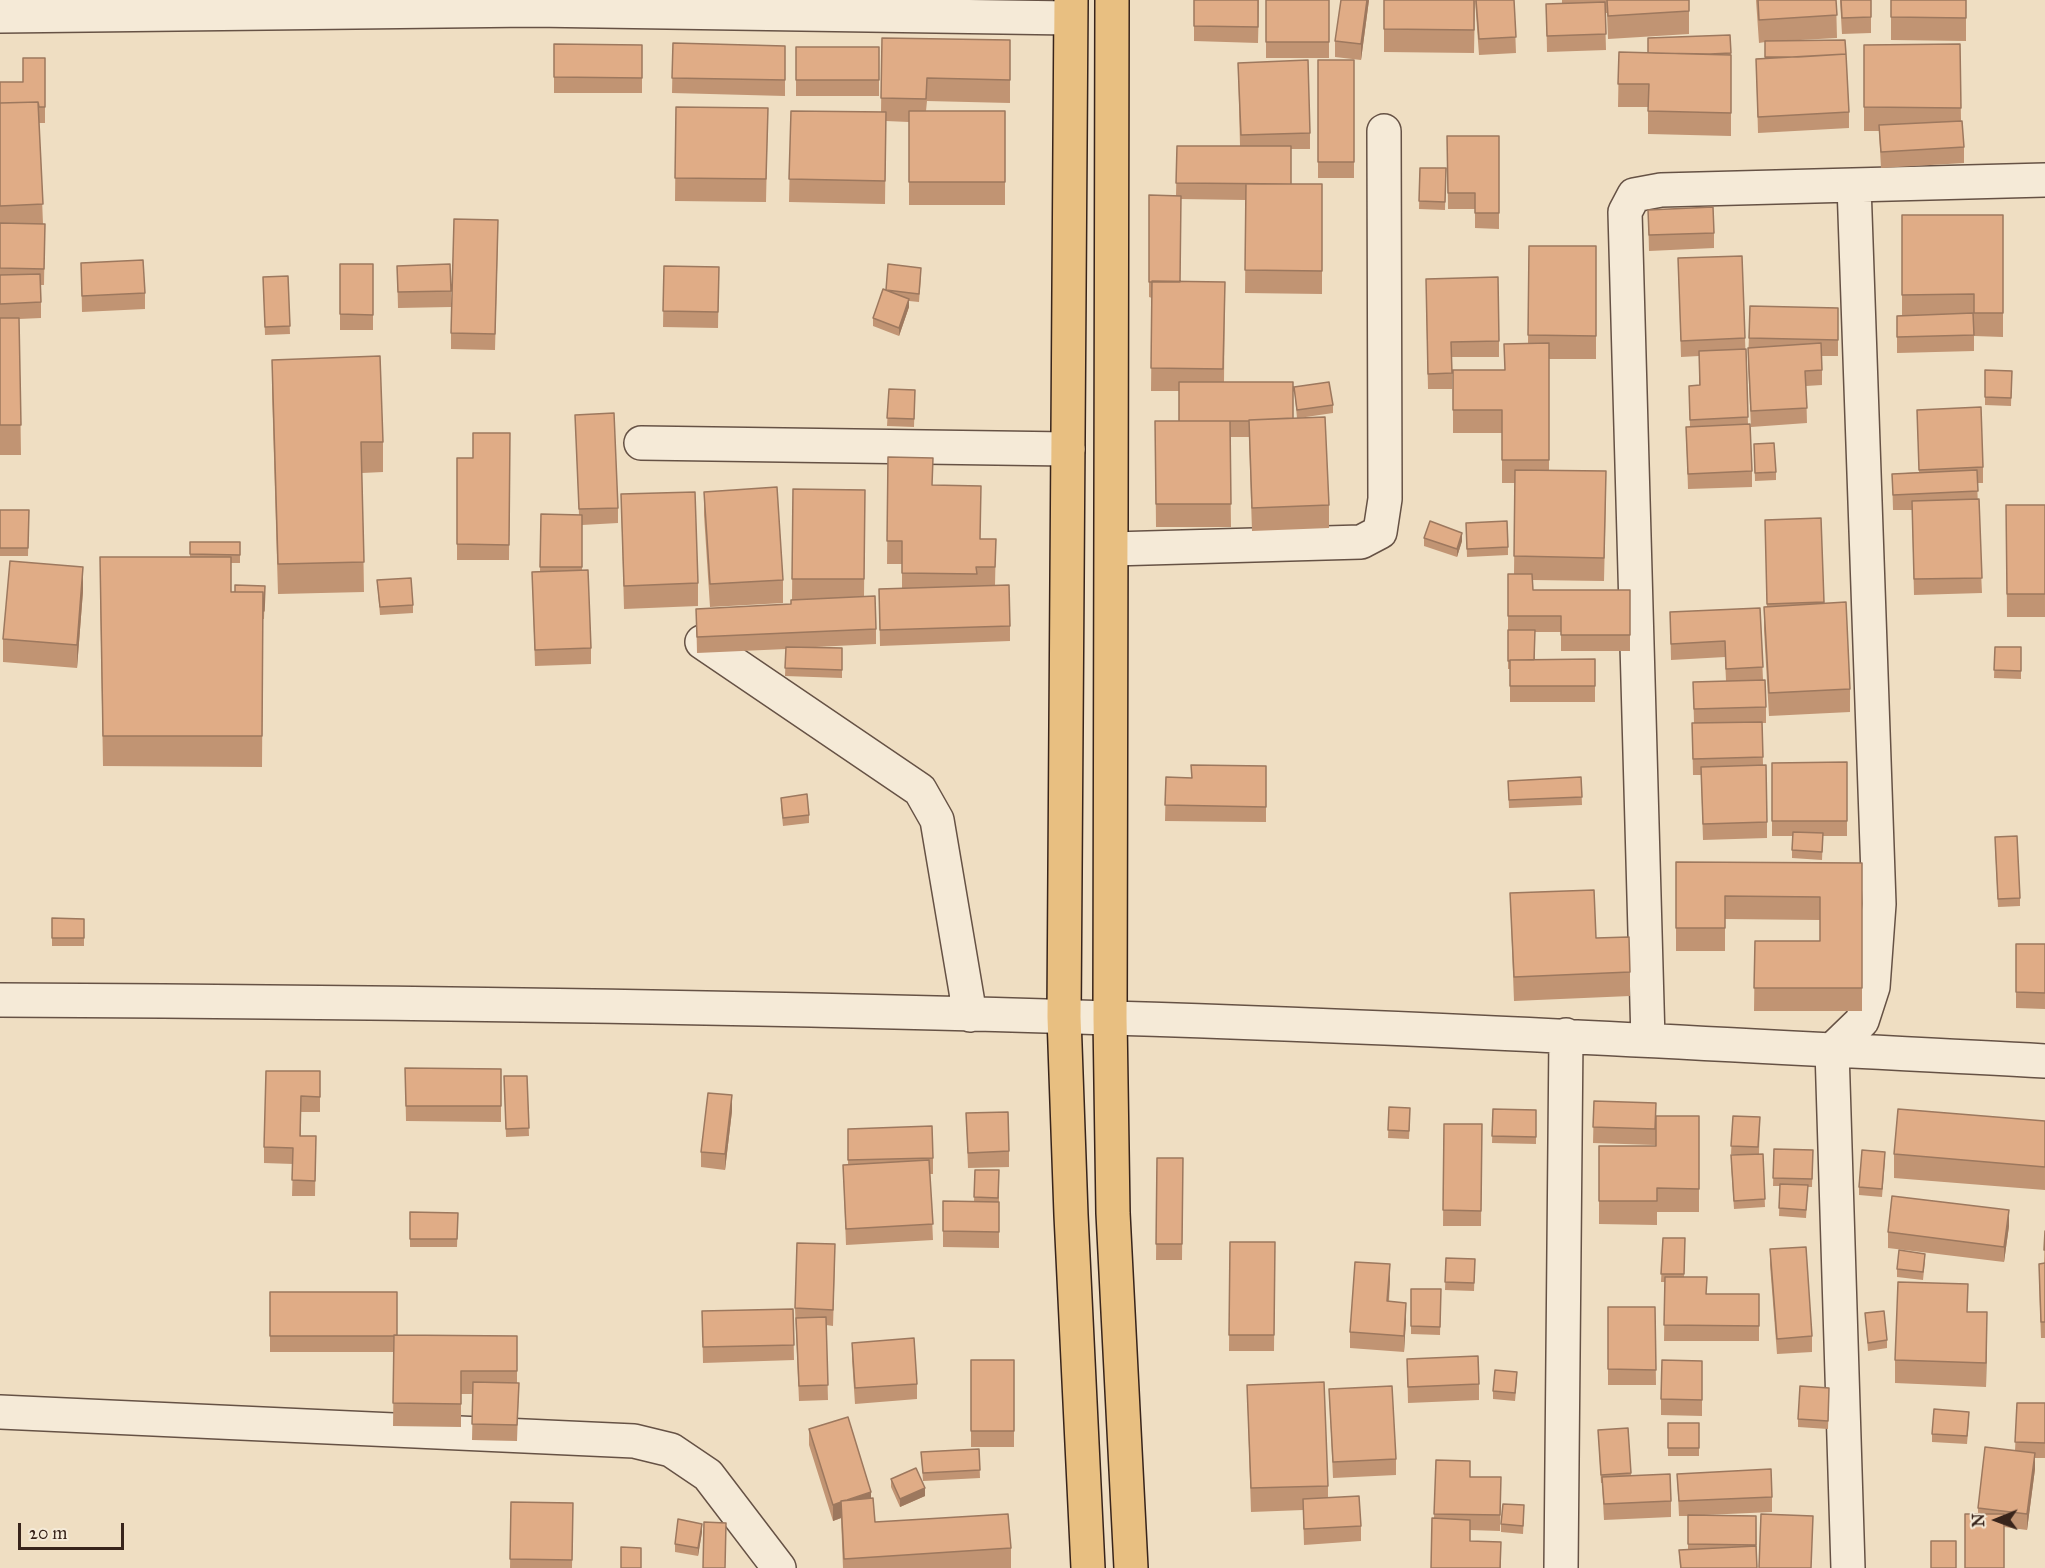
<!DOCTYPE html>
<html>
<head>
<meta charset="utf-8">
<style>
	body { margin:0 }
	#map { position:relative; width:2045px; height:1568px; overflow:hidden; background:#efdec2; font-family:"IM FELL Great Primer",serif }
	canvas { display:block }
	.north { position:absolute; left:1967px; top:1490px; width:60px; height:60px; -webkit-text-stroke:4px #f5ead7; paint-order:stroke; rotate:269deg; font-size:16px; font-weight:700; line-height:24px; text-align:center; color:#38241b }
	.north::after { content:''; display:block; margin:auto; width:21px; height:27px; background:#38241b; clip-path:polygon(50% 0,100% 100%,50% 72%,0 100%) }
	.scale { position:absolute; left:18px; top:1523px; width:106px; height:27px; box-sizing:border-box; border:3px solid #38241b; border-top:0; padding-left:8px; font-size:18px; line-height:21px; white-space:nowrap; color:#38241b; -webkit-text-stroke:4px #f5ead7; paint-order:stroke }
</style>
</head>
<body>
<div id="map">
<canvas width="2045" height="1568"></canvas>
<div class="north">N</div>
<div class="scale">20 m</div>
</div>
<script>
const ctx = document.querySelector('canvas').getContext('2d');
ctx.lineJoin = 'round';
function strokePath(path, color, width, dash) {
  ctx.strokeStyle = color;
  ctx.lineWidth = width;
  ctx.lineCap = dash ? 'butt' : 'round';
  ctx.setLineDash(dash || []);
  ctx.stroke(path);
}
function paint(path, color) {
  ctx.fillStyle = color;
  ctx.fill(path, 'evenodd');
}
const minor = new Path2D(`
	M0 16 533 10 1070 18
	M641 443 1068 449
	M1112 549 1361 542 1380 532 1385 499 1384 131
	M702 642 920 790 937 820 970 1015
	M0 1000C370 1002 740 1006 1110 1018 1422 1027 1734 1045 2045 1061
	M1648 1040 1625 212 1634 195 1661 190 2045 180
	M0 1412 634 1441 671 1450 708 1475 779 1568
	M1561 1568 1566 1035
	M1848 1568 1832 1050 1862 1021 1873 987 1879 904 1854 185`);
const major = new Path2D(`
	M1071 0 1064 1017 1071 1215 1088 1568
	M1112 0 1110 1018 1113 1213 1131 1568`);
const wall = new Path2D(`
	M1194 0H1259L1258 43 1194 41Z
	M1266 0H1329V58H1266Z
	M1369 0 1361 60 1335 57V41Z
	M1384 0H1475L1474 53 1384 52Z
	M1475 0H1514L1516 53 1479 55Z
	M1562 0H1689V34L1608 39 1607 13H1605L1606 50 1547 52 1546 4H1562Z
	M1756 0H1836L1837 38 1800 40 1846 54 1849 112V128L1758 133 1756 59 1765 58V42L1759 43Z
	M1840 0H1871V33L1842 34Z
	M1891 0H1966V41L1891 40Z
	M1730 35 1731 55V136L1648 134V107H1618L1619 52 1648 53V38Z
	M882 38 1010 40V103L927 101 926 111H1005V205H909V122L886 121 885 204 789 202 791 111 881 112Z
	M673 43 785 46V96L672 93Z
	M554 44 642 45V93H554Z
	M1960 44 1961 121 1964 147V163L1881 168 1879 131H1864V45Z
	M796 47H879V96H796Z
	M45 58V123H39L43 224H45L44 285H41V318L19 319 21 455H0V82H23Z
	M1318 60H1354V178H1318Z
	M1238 63 1310 133V149H1291V184H1322V294L1245 293 1246 200 1181 199 1180 282H1225L1224 382 1293 418H1297L1294 387 1333 405V413L1299 418 1329 505V528L1252 531 1249 437H1230L1231 527H1156L1155 421H1179V391H1151L1152 298 1149 297V195L1176 196 1177 146H1240Z
	M676 107 768 108 766 202 675 201Z
	M1447 136H1499V229L1475 228V209H1448Z
	M1420 168H1446L1445 210 1419 209Z
	M1648 210 1714 233V248L1649 251Z
	M1902 215H2003V337L1974 336V351L1897 353V316L1902 315Z
	M498 236 495 350 451 349V333Z
	M1529 246H1596V359H1549V470L1606 494 1604 581 1532 580 1533 590H1630V651H1561V632H1535V660L1595 659V702H1510V669H1508V574H1514L1515 483H1502V433H1453V370H1504L1528 343Z
	M1678 258 1745 338 1748 424 1752 471V487L1688 489 1686 427H1690L1689 386 1699 385V356L1681 357Z
	M81 263 145 293V309L82 312Z
	M340 264H373V330H340Z
	M397 266 451 291V307L398 308Z
	M664 266 719 267 718 328 663 327Z
	M288 276 290 334 265 335 263 277Z
	M921 276 919 302 909 301V307L899 336 873 326V318L886 290Z
	M1426 294 1499 341V357H1452V389H1428Z
	M1750 306 1838 308V356H1822V385L1806 386 1807 423 1751 427 1748 363Z
	M272 360 383 442V472L362 473 364 592 278 594 272 390Z
	M1985 370 2012 371 2011 406 1985 405Z
	M889 389 915 390 914 427 887 426Z
	M1917 410 1983 467V483H1977L1982 593 1914 595 1912 510H1893L1892 474 1919 472Z
	M575 415 618 508V523L582 525V570L591 648V664L535 666 532 572 540 571 541 514 579 515Z
	M510 433 509 560H457V458H473Z
	M1754 444 1776 472V480L1755 481Z
	M888 457 933 485 980 539H996L995 585 1010 626V641L880 646 879 589 902 588V564H887Z
	M793 489 865 490 864 596 876 629V644L816 647 842 648V678L785 676 786 649 697 653 696 609 791 604 792 600Z
	M704 492 783 580V603L710 607 704 515Z
	M621 494 698 583V606L624 609Z
	M2006 505H2045V617H2007Z
	M0 510H29L28 556H0Z
	M1821 518 1824 604 1850 689V712L1769 716 1764 630V607H1767L1765 520Z
	M1466 523 1508 547V555L1467 557Z
	M1424 538 1462 541 1457 557 1424 546Z
	M190 542H240V563H231V592L265 586 264 619H263L262 767 103 766 100 587 190 557Z
	M377 580 413 605V613L380 615Z
	M83 591 77 668 3 662V639Z
	M1760 608 1763 680 1766 707V723H1762L1763 765 1767 822V838L1703 840 1701 775H1693L1692 723H1694L1693 682 1726 681 1725 657 1671 660 1670 612Z
	M1995 647H2021V679L1994 678Z
	M1847 762V836H1823L1822 860 1792 858V836H1772V763Z
	M1266 766V822L1165 821 1166 777 1191 778Z
	M1581 777 1582 805 1509 808 1508 781Z
	M781 798 809 815V823L783 826 781 806Z
	M1995 845 2020 898V906L1998 907Z
	M1676 862 1862 863V1011H1754L1755 941H1820V920L1725 919V951H1676Z
	M1510 893 1596 938 1630 972V996L1514 1001Z
	M52 918 84 919V946H52Z
	M2016 944H2045V1009L2016 1008Z
	M405 1068 501 1069V1122L406 1121Z
	M320 1071V1112H301V1136H316L315 1196H292L293 1164 264 1163V1147Z
	M504 1076H527L529 1136 506 1137Z
	M1594 1101 1656 1116H1699V1212H1657V1225L1599 1224V1146H1656L1655 1145 1593 1143Z
	M1389 1107 1410 1116 1409 1139 1388 1138Z
	M1493 1109 1536 1110V1144L1492 1143Z
	M732 1111 725 1170 701 1167V1152Z
	M966 1113 1009 1151V1167L968 1168Z
	M1733 1116 1760 1117 1759 1154H1763L1765 1207 1734 1209 1731 1163 1745 1155 1731 1154Z
	M2045 1121V1190L1894 1178V1154Z
	M1444 1124H1482L1481 1226H1443Z
	M848 1129 933 1158V1174H930L933 1240 846 1245 843 1165H848Z
	M1774 1149 1813 1150 1812 1187H1808L1806 1218 1779 1216 1780 1186H1773Z
	M1157 1158H1183L1182 1260H1156Z
	M1885 1160 1882 1197 1859 1195V1187Z
	M975 1170H999V1248L943 1247V1201L974 1202Z
	M410 1212 458 1213 457 1247H410Z
	M2009 1226 2004 1262 1888 1248V1232Z
	M2045 1231V1338H2041L2039 1279 2044 1264Z
	M1663 1238H1685L1684 1277 1707 1294H1759V1341H1664L1665 1282H1661Z
	M1230 1242H1275L1274 1351H1229Z
	M1770 1249 1812 1336V1352L1777 1354 1770 1265Z
	M1446 1258 1475 1259 1474 1291 1445 1290Z
	M835 1259 833 1326 826 1325 828 1400 799 1401 795 1308Z
	M1925 1261 1923 1280 1897 1277V1269Z
	M1390 1280 1389 1302 1406 1319 1404 1352 1350 1348V1332Z
	M1411 1289H1441L1440 1335 1411 1334Z
	M270 1292 397 1335 517 1336V1383H519L517 1441 472 1440 473 1394H461V1427L393 1426 394 1352H270Z
	M1608 1307H1655L1656 1385H1608Z
	M793 1309 794 1360 703 1363 702 1311Z
	M1968 1312 1987 1336 1986 1387 1895 1383V1360Z
	M1865 1313 1887 1340V1348L1868 1351Z
	M852 1343 917 1384V1399L855 1404 852 1359Z
	M1407 1359 1479 1384V1400L1408 1403Z
	M971 1360H1014V1447H971Z
	M1702 1361V1416L1661 1415V1399Z
	M1517 1380 1515 1401 1493 1399V1391Z
	M1247 1385 1328 1486V1497L1361 1526V1541L1304 1545 1303 1510 1251 1512Z
	M1329 1389 1396 1459V1475L1333 1478Z
	M1829 1396 1828 1429 1798 1427V1419Z
	M2017 1403H2045V1458H2035V1469L2027 1530 2004 1527 1978 1514V1508L2015 1451Z
	M1969 1420 1967 1444 1932 1442V1434Z
	M1668 1423H1699V1456H1668Z
	M1628 1428 1631 1475 1671 1501V1517L1604 1520 1602 1483H1601L1598 1430Z
	M809 1429 871 1499 875 1522 1011 1548V1568H843L841 1518 833 1521 809 1445Z
	M979 1449 980 1478 923 1481 921 1452Z
	M1436 1460 1501 1493 1500 1531 1470 1530V1541L1501 1542V1568H1431L1434 1518Z
	M1677 1474 1772 1497V1512L1705 1515 1756 1516 1757 1568H1680L1679 1550H1688V1516H1679Z
	M891 1479 925 1496 900 1507 891 1487Z
	M511 1502 573 1503 572 1568H510Z
	M1524 1513 1523 1534 1501 1532V1524Z
	M702 1532 698 1556 675 1552V1544Z`);
const shadedWall = new Path2D(`
	M1367 0H1369L1361 60V44Z
	M909 299V307L899 336V328Z
	M1462 533V541L1457 557V549Z
	M83 567V591L77 668V645Z
	M732 1095V1111L725 1170V1154Z
	M2009 1210V1226L2004 1262V1247Z
	M1390 1264V1280L1387 1317V1301Z
	M1406 1303V1319L1404 1352V1336Z
	M1987 1312V1336L1986 1387V1363Z
	M2035 1453V1469L2027 1530V1514Z
	M925 1488V1496L900 1507V1499Z
	M871 1492V1508L841 1502Z
	M841 1502V1518L833 1521V1505Z
	M702 1524V1532L698 1556V1548Z`);
const building = new Path2D(`
	M1194 0H1258V27L1194 26Z
	M1266 0H1329V42H1266Z
	M1341 0H1367L1361 44 1335 41Z
	M1384 0H1474V30L1384 29Z
	M1476 0H1514L1516 37 1479 39Z
	M1607 0H1689V11L1608 16Z
	M1758 0H1836L1837 15 1759 20Z
	M1841 0H1871V17L1842 18Z
	M1891 0H1966V18L1891 17Z
	M1605 2 1606 34 1547 36 1546 4Z
	M1730 35 1731 53 1710 54 1648 53V38Z
	M882 38 1010 40V80L927 78 926 99 881 98Z
	M1845 40 1846 54 1798 57H1765V41Z
	M673 43 785 46V80L672 78Z
	M554 44 642 45V78L554 77Z
	M1960 44 1961 108 1864 107V45Z
	M796 47H879V80H796Z
	M1619 52 1731 55V113L1648 111 1649 84H1618Z
	M1846 54 1849 112 1758 117 1756 59Z
	M23 58H45V107H39L38 102 0 103V82H23Z
	M1308 60 1310 133 1241 135 1238 63Z
	M1318 60H1354V162H1318Z
	M38 102 43 204 0 206V103Z
	M676 107 768 108 766 179 675 178Z
	M791 111 886 112 885 181 789 179Z
	M909 111H1005V182H909Z
	M1962 121 1964 147 1881 152 1879 125Z
	M1447 136H1499V213H1475V193H1448Z
	M1177 146H1291V184L1176 183Z
	M1420 168H1446L1445 202 1419 201Z
	M1246 184H1322V271L1245 270Z
	M1149 195 1181 196 1180 282H1149Z
	M1713 207 1714 233 1649 235 1648 210Z
	M1902 215H2003V313H1974V294L1902 295Z
	M454 219 498 220 495 334 451 333Z
	M0 223 45 224 44 269 0 268Z
	M1529 246H1596V336L1528 335Z
	M1742 256 1745 338 1681 341 1678 258Z
	M143 260 145 293 82 296 81 263Z
	M340 264H373V315L340 314Z
	M450 264 451 291 398 292 397 266Z
	M888 264 921 268 919 294 886 290Z
	M664 266 719 267 718 312 663 311Z
	M40 274 41 302 0 304V275Z
	M288 276 290 326 265 327 263 277Z
	M1498 277 1499 341 1451 342 1452 373 1428 374 1426 279Z
	M1152 281 1225 282 1223 369 1151 368Z
	M883 289 909 299 899 328 873 318Z
	M1750 306 1838 308V340L1749 338Z
	M1973 313 1974 335 1897 337V316Z
	M0 318H19L21 425H0Z
	M1549 343V460H1502V410H1453V370H1505L1504 344Z
	M1821 343 1822 370 1805 371 1807 408 1751 411 1748 348Z
	M1746 349 1748 417 1690 420 1689 386 1700 385 1699 351Z
	M380 356 383 442H361L364 562 278 564 272 360Z
	M1985 370 2012 371 2011 398 1985 397Z
	M1179 382H1293V418L1249 420V421H1179Z
	M1329 382 1333 405 1297 410 1294 387Z
	M889 389 915 390 914 419 887 418Z
	M1981 407 1983 467 1919 470 1917 410Z
	M614 413 618 508 579 509 575 415Z
	M1325 417 1329 505 1252 508 1249 420Z
	M1155 421H1230L1231 504H1156Z
	M1750 424 1752 471 1688 474 1686 427Z
	M473 433H510L509 545 457 544V458H473Z
	M1774 443 1776 472 1755 473 1754 444Z
	M888 457 933 458 932 485 981 486 980 539H996L995 567H976L977 574 902 573V541H887Z
	M1515 470 1606 471 1604 558 1514 556Z
	M1977 470 1978 491 1893 495 1892 474Z
	M777 487 783 580 710 584 704 492Z
	M793 489 865 490 864 579H792Z
	M695 492 698 583 624 586 621 494Z
	M1979 499 1982 578 1914 579 1912 501Z
	M2006 505H2045V594H2007Z
	M0 510H29L28 548H0Z
	M541 514 582 515V567H540Z
	M1821 518 1824 602 1767 604 1765 520Z
	M1430 521 1462 533 1457 549 1424 538Z
	M1507 521 1508 547 1467 549 1466 523Z
	M190 542H240V555L190 554Z
	M100 557H231V592H263L262 736H103Z
	M10 561 83 567 77 645 3 639Z
	M588 570 591 648 535 650 532 572Z
	M1508 574H1532L1533 590H1630V635H1561V616H1508Z
	M411 578 413 605 380 607 377 580Z
	M235 585 265 586 264 611H263V592H235Z
	M1009 585 1010 626 880 630 879 589Z
	M875 596 876 629 697 637 696 609 791 604V600Z
	M1846 602 1850 689 1769 693 1764 607Z
	M1760 608 1763 667 1726 669 1725 641 1671 644 1670 612Z
	M1508 630H1535L1534 660H1510V661H1508Z
	M786 647 842 648V670L785 668Z
	M1995 647H2021V671L1994 670Z
	M1595 659V686H1510V660Z
	M1765 680 1766 707 1694 709 1693 682Z
	M1762 722 1763 757 1693 759 1692 723Z
	M1847 762V821H1772V763Z
	M1191 765 1266 766V807L1165 805 1166 777 1192 778Z
	M1766 765 1767 822 1703 824 1701 767Z
	M1581 777 1582 797 1509 800 1508 781Z
	M807 794 809 815 783 818 781 798Z
	M1793 832 1823 833 1822 852 1792 850Z
	M2017 836 2020 898 1998 899 1995 837Z
	M1676 862 1862 863V988H1754L1755 941H1820V897L1725 896V928H1676Z
	M1594 890 1596 938 1629 937 1630 972 1514 977 1510 893Z
	M52 918 84 919V938H52Z
	M2016 944H2045V993L2016 992Z
	M405 1068 501 1069V1106H406Z
	M266 1071H320V1097L301 1096 300 1136H316L315 1181 292 1180 293 1148 264 1147Z
	M504 1076H527L529 1128 506 1129Z
	M708 1093 732 1095 725 1154 701 1152Z
	M1594 1101 1656 1103 1655 1129 1593 1127Z
	M1389 1107 1410 1108 1409 1131 1388 1130Z
	M1493 1109 1536 1110V1137L1492 1136Z
	M1898 1109 2045 1121V1167L1894 1154Z
	M1008 1112 1009 1151 968 1153 966 1113Z
	M1656 1116H1699V1189L1657 1188V1201H1599V1146H1656Z
	M1733 1116 1760 1117 1758 1147 1731 1146Z
	M1444 1124H1482L1481 1211 1443 1210Z
	M932 1126 933 1158 848 1160V1129Z
	M1774 1149 1813 1150 1812 1179 1773 1178Z
	M1862 1150 1885 1152 1882 1189 1859 1187Z
	M1763 1154 1765 1199 1734 1201 1731 1155Z
	M1157 1158H1183L1182 1244H1156Z
	M929 1160 933 1224 846 1229 843 1165Z
	M975 1170H999L998 1198 974 1197Z
	M1780 1184 1808 1185 1806 1210 1779 1208Z
	M1892 1196 2009 1210 2004 1247 1888 1232Z
	M943 1201 999 1202V1232L943 1231Z
	M410 1212 458 1213 457 1239H410Z
	M2045 1231V1250H2044Z
	M1663 1238H1685L1684 1274H1661Z
	M1230 1242H1275L1274 1335H1229Z
	M797 1243 835 1244 833 1310 795 1308Z
	M1806 1247 1812 1336 1777 1339 1770 1249Z
	M1899 1250 1925 1254 1923 1272 1897 1269Z
	M1446 1258 1475 1259 1474 1283 1445 1282Z
	M1355 1262 1390 1264 1387 1301 1406 1303 1404 1336 1350 1332Z
	M2045 1263V1322H2041L2039 1264Z
	M1665 1277H1707L1706 1294H1759V1326L1664 1325Z
	M1898 1282 1968 1284 1967 1312H1987L1986 1363 1895 1360Z
	M1411 1289H1441L1440 1327 1411 1326Z
	M270 1292H397V1335H394V1336H270Z
	M1608 1307H1655L1656 1370 1608 1369Z
	M793 1309 794 1345 703 1347 702 1311Z
	M1884 1311 1887 1340 1868 1343 1865 1313Z
	M826 1317 828 1385 799 1386 796 1318Z
	M394 1335 517 1336V1371H461V1404L393 1403Z
	M914 1338 917 1384 855 1388 852 1343Z
	M1478 1356 1479 1384 1408 1387 1407 1359Z
	M971 1360H1014V1431H971Z
	M1662 1360 1702 1361V1400L1661 1399Z
	M1495 1370 1517 1372 1515 1393 1493 1391Z
	M473 1382 519 1383 517 1425 472 1424Z
	M1324 1382 1328 1486 1251 1488 1247 1385Z
	M1392 1386 1396 1459 1333 1462 1329 1389Z
	M1800 1386 1829 1388 1828 1421 1798 1419Z
	M2017 1403H2045V1443L2015 1442Z
	M1934 1409 1969 1412 1967 1436 1932 1434Z
	M848 1417 871 1492 847 1500 841 1501V1502L833 1505 809 1429Z
	M1668 1423H1699V1448H1668Z
	M1628 1428 1631 1473 1601 1475 1598 1430Z
	M1985 1447 2035 1453 2027 1514 1978 1508Z
	M979 1449 980 1470 923 1473 921 1452Z
	M1436 1460 1470 1461V1477H1501L1500 1515 1434 1514Z
	M916 1468 925 1488 900 1499 891 1479Z
	M1771 1469 1772 1497 1679 1501 1677 1474Z
	M1670 1474 1671 1501 1604 1504 1602 1477Z
	M1359 1496 1361 1526 1304 1529 1303 1499Z
	M873 1498 875 1522 1008 1514 1011 1548 844 1559 841 1501Z
	M511 1502 573 1503 572 1560 510 1559Z
	M1503 1504 1524 1505 1523 1526 1501 1524Z
	M1761 1514 1813 1516 1811 1568H1759Z
	M1965 1514H2004V1568H1965Z
	M1688 1515 1756 1516V1545L1688 1544Z
	M1432 1518 1470 1520V1541L1501 1542 1500 1568H1431Z
	M678 1519 702 1524 698 1548 675 1544Z
	M704 1522 726 1523 725 1568H703Z
	M1931 1541H1956V1568H1931Z
	M1756 1546 1757 1568H1681L1679 1550Z
	M621 1547 641 1548V1568H621Z`);
strokePath(minor, '#665245', 36);
strokePath(major, '#38241b', 36);
strokePath(minor, '#f5ead7', 33);
strokePath(major, '#e8bf81', 33);
paint(wall, '#c19473');
paint(shadedWall, '#9d785e');
paint(building, '#e0ac86');
strokePath(building, '#9d785e', 1.5);
</script>
</body>
</html>
